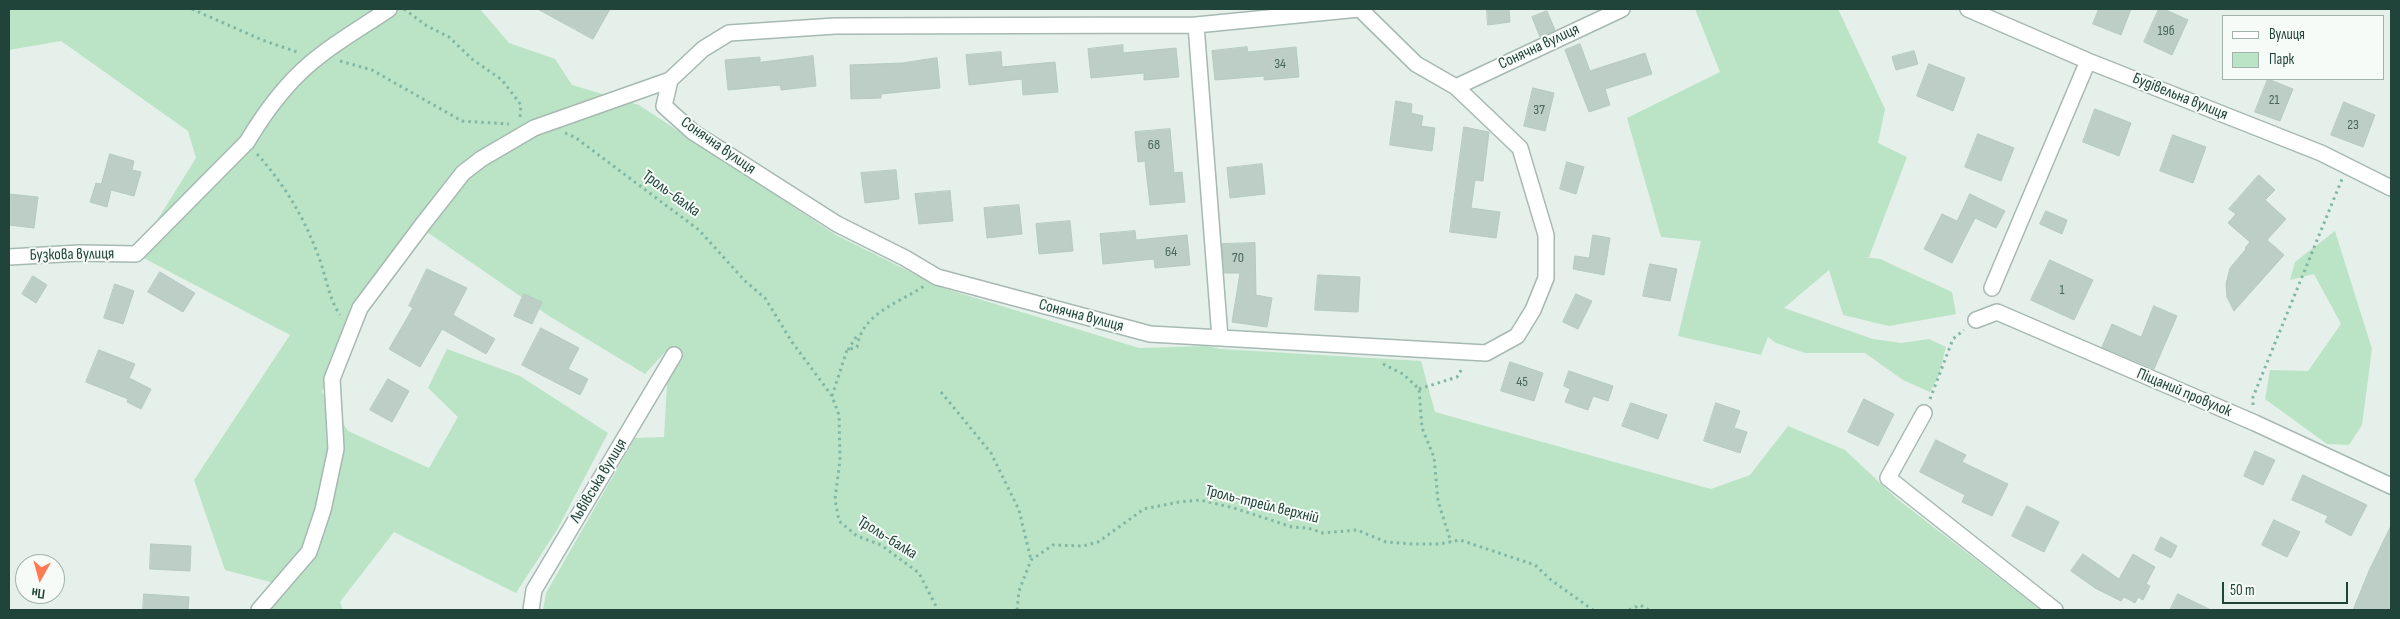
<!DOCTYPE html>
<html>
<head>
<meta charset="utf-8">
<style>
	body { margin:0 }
	#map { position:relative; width:2400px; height:619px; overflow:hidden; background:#e5f0ea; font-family:"Sofia Sans Condensed",sans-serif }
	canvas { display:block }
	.frame { position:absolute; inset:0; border:10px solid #21443a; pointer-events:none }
	.legend { position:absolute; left:2222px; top:15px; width:162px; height:65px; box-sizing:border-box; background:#f6fbf8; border:1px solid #a1b2ac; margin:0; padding:6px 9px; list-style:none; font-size:15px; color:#21443a }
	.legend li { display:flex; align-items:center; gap:10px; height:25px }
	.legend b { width:25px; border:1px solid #a1b2ac }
	.north { position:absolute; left:15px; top:554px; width:50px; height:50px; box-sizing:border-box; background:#f6fbf8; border:1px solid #a1b2ac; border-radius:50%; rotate:187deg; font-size:14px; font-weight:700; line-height:20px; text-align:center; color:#21443a }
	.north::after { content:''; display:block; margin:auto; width:18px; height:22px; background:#ff7953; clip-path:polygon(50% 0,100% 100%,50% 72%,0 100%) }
	.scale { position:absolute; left:2222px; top:582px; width:126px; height:22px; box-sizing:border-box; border:2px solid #21443a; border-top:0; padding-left:6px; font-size:15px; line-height:18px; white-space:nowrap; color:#21443a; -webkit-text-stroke:4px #f6fbf8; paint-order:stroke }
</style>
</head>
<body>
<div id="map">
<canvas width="2400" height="619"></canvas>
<div class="frame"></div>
<ul class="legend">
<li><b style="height:6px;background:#fff"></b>Вулиця</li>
<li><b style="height:14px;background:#bbe3c5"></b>Парк</li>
</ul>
<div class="north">Пн</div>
<div class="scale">50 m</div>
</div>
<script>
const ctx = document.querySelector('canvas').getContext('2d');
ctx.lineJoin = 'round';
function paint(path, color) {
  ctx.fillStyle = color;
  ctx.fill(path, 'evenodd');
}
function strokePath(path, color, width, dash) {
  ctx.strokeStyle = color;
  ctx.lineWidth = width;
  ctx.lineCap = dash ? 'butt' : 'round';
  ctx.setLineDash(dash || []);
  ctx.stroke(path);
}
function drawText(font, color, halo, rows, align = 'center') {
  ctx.font = font + ' "Sofia Sans Condensed",sans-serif';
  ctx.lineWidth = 4;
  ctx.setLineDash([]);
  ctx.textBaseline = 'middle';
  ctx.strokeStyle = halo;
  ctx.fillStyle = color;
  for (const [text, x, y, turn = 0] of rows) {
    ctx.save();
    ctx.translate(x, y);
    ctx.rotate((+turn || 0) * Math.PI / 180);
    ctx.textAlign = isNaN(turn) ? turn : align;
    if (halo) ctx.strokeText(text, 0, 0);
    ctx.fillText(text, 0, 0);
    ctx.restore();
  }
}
const green = new Path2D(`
	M9 9H480L509 43 555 59 572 85 639 105 836 235 943 288 1139 348 1207 346 1221 349 1421 361 1435 412 1711 489 1750 475 1788 426 1845 450 1896 498 2041 610H543L546 593 635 438 664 437 669 348 645 374 549 316 414 223 359 298 322 392 348 431 429 468 458 417 428 388 447 349 520 376 608 433 557 530 516 593 394 532 340 602 343 610H264L282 585 225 570 194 480 290 335 136 254 196 158 188 131 61 41 9 50Z
	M1695 9H1838L1885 109 1878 143 1907 157 1869 257H1864L1880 259 1952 292 1956 314 1889 326 1843 315 1829 270 1784 308 1873 339 1901 343 1929 339 1946 347 1939 375 1930 392 1903 380 1865 353H1805L1776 343 1768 337 1761 355 1678 336 1701 241 1661 237 1627 118 1720 72Z
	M2335 231 2372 349 2362 425 2349 445 2327 444 2265 399 2270 370 2308 371 2341 324 2314 274 2290 280 2295 262Z`);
const building = new Path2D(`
	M538 9H610L593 39Z
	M1487 9H1509L1510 22 1488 25Z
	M2099 9H2131L2121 35 2093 24Z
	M2159 9H2164L2188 20 2172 55 2144 42Z
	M1547 11 1555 30 1540 37 1532 17Z
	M1580 44 1590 71 1645 53 1652 74 1605 89 1610 105 1589 112 1565 50Z
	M1123 45V53L1176 48 1179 77 1144 80V73L1091 78 1088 49Z
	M1247 47 1248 52 1296 47 1299 77 1264 80V76L1215 80 1212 51Z
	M1914 51 1918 64 1896 70 1892 57Z
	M1001 52 1002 67 1055 62 1058 92 1023 95 1022 79 969 85 966 55Z
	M813 56 816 86 781 90 780 85 728 90 725 60 760 57V62Z
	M937 58 940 88 881 94V98L851 99 850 65 902 63Z
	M1929 64 1965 78 1953 111 1917 96Z
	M2268 79 2293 89 2280 121 2255 112Z
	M1533 88 1554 93 1545 131 1524 126Z
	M1396 101 1412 104 1411 113 1423 116 1421 126 1435 128 1432 151 1390 145Z
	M2344 102 2375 115 2363 147 2331 135Z
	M2095 109 2131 123 2119 156 2083 142Z
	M1464 127 1489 132 1483 181 1475 180 1471 208 1500 212 1496 238 1450 232Z
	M1170 129 1174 173 1182 172 1185 202 1150 205 1145 161 1138 162 1135 132Z
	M1978 134 2014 148 2001 181 1965 167Z
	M2173 135 2206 147 2193 183 2160 171Z
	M110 154 134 161 132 170 141 172 134 196 111 190 107 207 90 202 96 183 101 184Z
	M1567 162 1584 167 1576 194 1560 189Z
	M1262 164 1265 194 1230 198 1227 168Z
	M896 170 899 199 865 203 861 173Z
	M2259 175 2275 190 2265 200 2286 219 2267 240 2284 255 2234 311 2227 297 2226 284 2230 268 2246 249 2245 248 2250 242 2228 223 2236 214 2229 209Z
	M950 191 953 221 919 224 915 194Z
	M9 194 38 197 34 228 9 225Z
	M1970 194 2005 211 1996 228 1975 218 1952 263 1924 249 1942 214 1957 221Z
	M1019 205 1022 234 987 238 984 208Z
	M2046 211 2067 220 2062 234 2040 224Z
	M1070 221 1073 251 1039 254 1036 224Z
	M1135 231 1136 240 1187 235 1190 265 1155 268 1154 259 1103 264 1100 234Z
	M1593 235 1610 238 1604 275 1573 269 1575 256 1589 258Z
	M1255 243 1256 295 1272 298 1267 327 1232 322 1240 273H1224L1222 244Z
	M2050 260 2093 280 2074 320 2031 300Z
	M1650 264 1677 269 1670 301 1643 296Z
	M427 269 467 288 453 315 495 339 486 354 442 329 420 367 389 349 413 308 409 306Z
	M160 272 195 293 183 312 148 292Z
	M1318 275 1360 277 1358 312 1315 310Z
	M33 276 47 285 36 303 22 294Z
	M115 284 134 291 123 324 104 318Z
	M524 294 542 302 532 324 514 316Z
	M1576 294 1592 301 1578 329 1563 322Z
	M2154 306 2177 316 2154 369 2102 347 2112 324 2141 337Z
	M541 328 579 348 568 369 588 379 580 395 522 365Z
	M99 350 135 364 129 378 151 389 141 409 127 402 128 399 86 382Z
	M1510 362 1543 373 1534 401 1501 391Z
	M1569 371 1613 386 1608 401 1593 396 1588 410 1565 402 1570 389 1564 386Z
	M388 379 409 391 392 422 370 410Z
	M1864 399 1894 414 1878 446 1848 432Z
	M1631 403 1667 415 1658 439 1622 426Z
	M1716 403 1740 411 1734 428 1747 432 1740 453 1704 441Z
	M1936 440 1966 455 1962 462 2008 484 1992 516 1962 502 1965 495 1920 472Z
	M2255 451 2275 460 2263 485 2244 476Z
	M2303 475 2367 505 2351 536 2325 522 2328 516 2292 500Z
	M2027 506 2059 522 2044 552 2012 536Z
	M2274 520 2300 532 2287 557 2262 545Z
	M2391 526V610H2353L2369 571Z
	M2161 537 2177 546 2171 558 2155 550Z
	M151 544 191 546 190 571 150 569Z
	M2083 554 2119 579 2133 554 2155 567 2146 584 2150 586 2143 600 2138 597 2135 603 2124 597 2121 601 2095 588 2071 571Z
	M144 594 189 597 188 610H143Z
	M2178 594 2211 610H2170Z`);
const path = new Path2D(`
	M192 9 262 40 300 53
	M404 9 427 26 449 37 472 59 502 80 521 105 520 118
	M340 61 372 70 462 121 509 124
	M565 133 576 138 699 230 745 281 765 298 792 342 832 396 839 415 840 460 835 499 839 521 857 536 881 545 919 573 938 610
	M257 154C284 184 304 217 318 255 326 275 328 297 340 315
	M848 350 858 334
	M1383 364 1403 374 1419 389 1422 428 1434 457 1438 501 1451 542
	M1419 389 1457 377 1463 367
	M941 392 991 453 1019 510 1031 560
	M832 396 847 350 857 347C862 313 899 303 924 286
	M1930 399 1953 339 1964 330
	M2253 405V397L2342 179
	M1017 610 1019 591 1031 560 1053 545 1083 546 1098 542 1144 509 1179 502 1200 500 1234 508 1292 527 1308 528 1323 533 1357 530 1386 542 1413 544H1439L1460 540 1535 565 1551 580 1593 610
	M1629 610 1640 605 1649 610`);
const street = new Path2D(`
	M1359 9 1196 25 835 26 729 33 703 49 670 80 664 106 693 132 837 224 905 258 937 277 1150 334 1486 353 1517 336 1533 310 1546 278V235L1520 148 1456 87 1416 64 1360 9
	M1968 9 2088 61 2321 153 2391 188
	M1196 25 1220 338
	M1456 87 1622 9
	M9 257 80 253 136 254 247 142C266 110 292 76 322 54 343 38 367 24 389 9
	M1992 288 2088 61
	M1976 320 1997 312 2255 423 2391 486
	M1924 413 1888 478 2055 610
	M259 610 309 552 323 510 336 449 332 379 360 308 423 224 463 173 481 159 534 128 670 80
	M531 610 534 590 674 355`);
const numberNames = [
	["19б",2166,31],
	["34",1280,64],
	["21",2274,100],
	["37",1539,110],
	["23",2353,125],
	["68",1154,145],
	["64",1171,252],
	["70",1238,258],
	["1",2062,290],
	["45",1522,382]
];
const streetNames = [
	["Сонячна вулиця",1539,47,-25],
	["Будівельна вулиця",2180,97,22],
	["Сонячна вулиця",718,146,35],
	["Троль-балка",671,194,36],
	["Бузкова вулиця",72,255,-1],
	["Сонячна вулиця",1081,316,15],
	["Піщаний провулок",2184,393,23],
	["Львівська вулиця",599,481,-59],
	["Троль-трейл верхній",1262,505,14],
	["Троль-балка",887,538,32]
];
paint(green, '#bbe3c5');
paint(building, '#bccec6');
strokePath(building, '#b6cac1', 1);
strokePath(street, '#a6b9b2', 18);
strokePath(path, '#81b7a5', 3, [2.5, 4]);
strokePath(street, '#fff', 15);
drawText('14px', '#48665d', null, numberNames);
drawText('16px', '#21443a', '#f6fbf8', streetNames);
</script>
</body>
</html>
